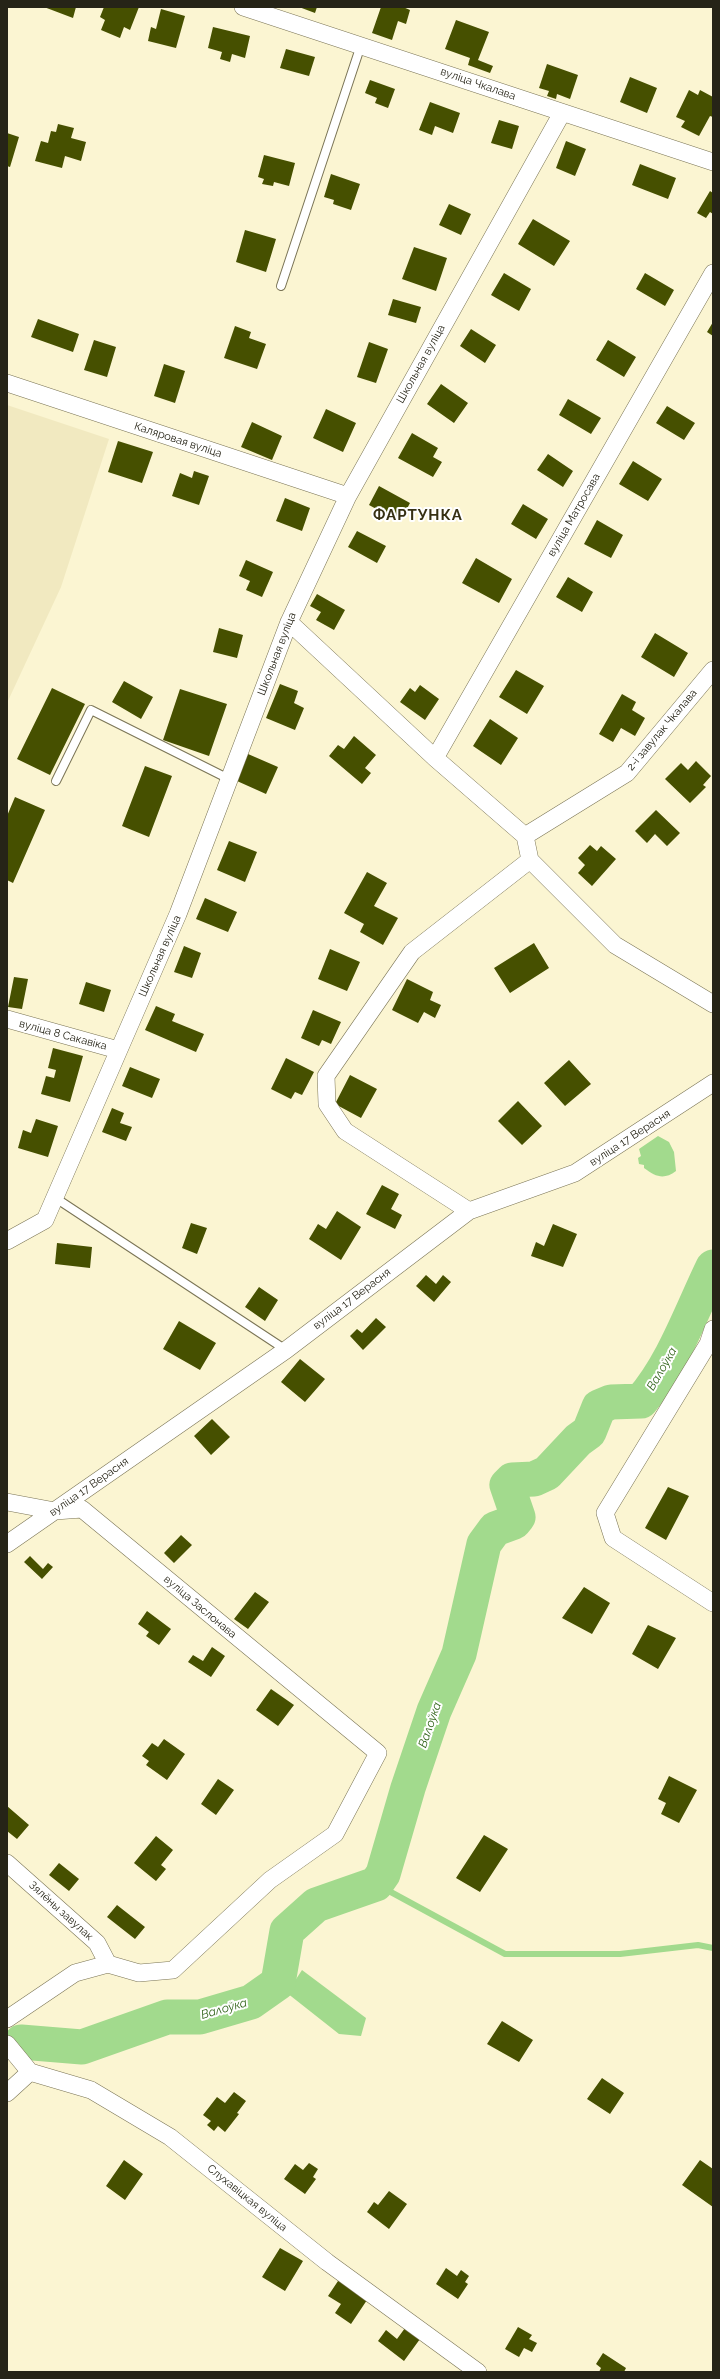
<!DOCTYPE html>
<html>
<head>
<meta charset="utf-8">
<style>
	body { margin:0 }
	#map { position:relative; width:720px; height:2379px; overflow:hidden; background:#fbf5d2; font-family:Raleway,sans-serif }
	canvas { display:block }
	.frame { position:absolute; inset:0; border:8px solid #262417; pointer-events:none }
</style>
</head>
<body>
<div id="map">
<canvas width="720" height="2379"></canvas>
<div class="frame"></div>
</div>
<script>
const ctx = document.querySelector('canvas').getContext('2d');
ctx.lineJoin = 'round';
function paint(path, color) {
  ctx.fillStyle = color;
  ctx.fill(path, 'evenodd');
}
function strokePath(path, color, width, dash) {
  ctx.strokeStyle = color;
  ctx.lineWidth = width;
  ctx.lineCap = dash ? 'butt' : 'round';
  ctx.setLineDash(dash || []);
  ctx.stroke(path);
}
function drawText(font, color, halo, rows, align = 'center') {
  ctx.font = font + ' Raleway,sans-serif';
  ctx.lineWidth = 4;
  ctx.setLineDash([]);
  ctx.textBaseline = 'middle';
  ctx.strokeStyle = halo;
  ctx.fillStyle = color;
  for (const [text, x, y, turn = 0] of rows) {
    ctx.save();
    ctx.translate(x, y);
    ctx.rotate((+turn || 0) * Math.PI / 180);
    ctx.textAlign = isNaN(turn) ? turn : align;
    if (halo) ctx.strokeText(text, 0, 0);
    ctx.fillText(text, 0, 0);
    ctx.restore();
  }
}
const built = new Path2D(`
	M7 405 109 439 61 587 7 703Z`);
const water = new Path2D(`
	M658 1136 669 1142 674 1152 676 1171C664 1180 656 1177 644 1168V1165L639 1164 638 1158 641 1156 639 1149Z
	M302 1970 366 2018 361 2036 339 2034 287 1993Z`);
const stream = new Path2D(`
	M376 1884 505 1954H620L698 1945 713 1948`);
const river = new Path2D(`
	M21 2042 82 2047 167 2017H200L251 2002 278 1983 287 1931 316 1905 376 1884 383 1874 408 1788 434 1711 459 1654 484 1544 495 1529 514 1522 518 1517 507 1485 512 1480 534 1479 547 1473 578 1440 589 1432 599 1407 611 1402 641 1401C673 1365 692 1310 713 1267`);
const building = new Path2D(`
	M44 7H76L73 18Z
	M104 7H139L130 30 124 27 120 38 101 30 105 20 100 17Z
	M299 7H317L315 13Z
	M381 7H403L410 10 406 24 398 21 392 40 372 33Z
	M161 9 185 16 176 48 148 41 151 27 156 29Z
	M456 20 489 32 478 60 493 66 490 73 468 65 470 58 445 49Z
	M213 27 250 36 245 58 232 54 230 62 220 59 222 52 208 48Z
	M286 49 315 57 309 76 280 68Z
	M547 64 578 75 570 99 557 94 556 99 547 96 549 91 539 88Z
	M630 77 657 88 647 113 620 102Z
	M370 80 395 89 388 108 375 103 377 98 365 93Z
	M689 90 698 95 700 90 713 97V117L710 116 699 136 681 127 685 121 676 117Z
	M430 102 460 113 453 133 435 126 432 135 419 130Z
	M499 120 519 126 512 149 491 143Z
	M58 124 74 128 71 138 86 142 81 161 65 156 62 168 35 161 41 141 48 143 51 131 56 132Z
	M7 133 19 137 10 167 7 166Z
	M566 141 586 149 575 176 556 168Z
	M264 155 295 163 289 186 274 182 273 186 262 184 264 179 258 177Z
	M640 164 676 178 668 199 632 185Z
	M331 174 360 184 351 210 333 204 334 200 324 197Z
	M710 191 713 193V214L710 212 706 218 697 213Z
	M449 204 471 214 461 235 439 225Z
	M533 219 570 241 554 266 518 244Z
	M245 230 276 239 266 272 236 262Z
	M414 247 447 258 436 291 402 279Z
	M504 273 531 289 519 311 491 295Z
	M645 273 674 290 665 306 636 289Z
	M393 299 421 307 416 323 388 315Z
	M38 319 79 334 73 352 31 337Z
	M713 322V336L707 332Z
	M235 326 251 332 249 338 266 344 257 369 224 358Z
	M471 329 496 345 485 363 460 346Z
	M94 340 116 347 107 377 84 370Z
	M608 340 636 357 624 377 596 360Z
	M369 342 388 349 376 383 357 377Z
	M164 364 185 371 175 403 154 396Z
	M441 384 468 403 454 423 427 404Z
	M568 399 601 418 591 434 559 415Z
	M667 406 695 423 684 440 656 423Z
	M326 409 356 423 343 452 313 438Z
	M252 422 282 436 272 460 241 447Z
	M412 433 438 448 433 457 442 462 433 477 398 458Z
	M118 441 153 452 142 483 108 472Z
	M548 454 573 471 563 487 537 470Z
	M633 461 662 479 648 501 619 484Z
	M194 471 209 476 199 505 172 496 180 473 192 478Z
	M379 486 410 503 400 522 369 505Z
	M285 498 310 508 302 531 276 521Z
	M523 504 548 519 536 539 511 524Z
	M597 520 623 535 611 558 584 544Z
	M357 531 386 546 377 563 348 547Z
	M476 558 512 579 499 603 462 583Z
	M246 560 273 572 262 597 246 590 250 581 239 576Z
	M568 577 593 592 582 612 556 597Z
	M317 594 345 610 334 630 316 620 321 612 310 606Z
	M219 628 243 635 237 658 213 652Z
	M655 633 688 653 674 677 641 657Z
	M516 670 544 686 527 714 499 697Z
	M124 681 153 697 141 719 112 702Z
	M280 684 298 691 294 703 304 708 295 730 266 718Z
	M420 685 439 699 425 720 400 702 410 688 415 692Z
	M52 688 85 704 50 775 17 759Z
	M180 689 227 704 209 756 163 740Z
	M622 694 636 702 632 710 645 718 635 736 621 728 613 742 599 734Z
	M490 719 518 738 501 765 473 746Z
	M354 736 376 755 365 768 371 773 362 784 329 756 338 745 344 749Z
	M248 754 278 767 266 794 237 781Z
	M696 761 711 776 703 785 706 787 690 803 665 779 681 763 688 770Z
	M145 766 172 776 149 837 122 826Z
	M15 797 45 810 13 883 7 880V816Z
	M656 810 680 833 667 846 655 834 647 843 635 831Z
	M229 841 257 852 245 882 217 870Z
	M590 845 597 851 601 846 616 859 592 886 578 873 585 865 578 858Z
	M367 872 387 883 374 906 398 918 383 945 360 932 364 924 344 913Z
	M205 898 237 912 228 932 196 919Z
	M534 943 549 968 510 993 494 968Z
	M184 946 201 953 192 978 174 972Z
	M330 949 360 962 347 991 318 979Z
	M14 977 28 979 22 1009 8 1007Z
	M407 979 433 992 430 1000 441 1005 435 1018 424 1012 418 1023 392 1010Z
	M86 982 111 990 104 1012 79 1004Z
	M156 1006 175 1014 172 1021 204 1034 196 1052 145 1030Z
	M313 1010 341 1022 331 1044 322 1040 319 1046 301 1038Z
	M53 1048 83 1056 70 1102 41 1094 46 1076 54 1078 56 1070 48 1068Z
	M286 1058 314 1072 302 1095 295 1092 291 1099 271 1089Z
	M569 1060 591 1084 565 1106 544 1083Z
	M130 1067 160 1079 152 1098 122 1086Z
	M350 1075 377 1089 361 1118 335 1104Z
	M518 1101 542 1126 522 1145 498 1121Z
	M112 1108 124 1113 120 1123 132 1127 126 1141 102 1132Z
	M36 1119 58 1126 48 1157 18 1148 23 1130 31 1133Z
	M382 1185 399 1194 391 1209 402 1215 395 1229 366 1214Z
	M337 1211 361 1227 341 1260 309 1239 318 1224 326 1229Z
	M191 1223 207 1228 197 1254 182 1248Z
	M553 1224 577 1234 563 1267 531 1256 536 1242 544 1246Z
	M57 1243 92 1247 90 1268 55 1264Z
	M426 1275 436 1284 443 1275 451 1282 434 1302 416 1286Z
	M259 1287 278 1300 265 1321 245 1307Z
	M376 1318 386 1327 363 1350 350 1336 357 1329 362 1333Z
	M179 1321 216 1343 200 1370 163 1349Z
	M300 1359 325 1379 305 1402 281 1382Z
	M212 1419 230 1437 211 1455 194 1436Z
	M668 1487 689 1496 666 1540 645 1528Z
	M181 1535 192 1545 174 1563 164 1553Z
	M30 1556 43 1569 48 1563 53 1567 42 1579 24 1562Z
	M584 1587 610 1603 592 1634 562 1618Z
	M255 1592 269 1602 248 1629 234 1619Z
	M147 1611 171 1629 159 1645 146 1636 149 1632 138 1624Z
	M648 1625 676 1638 658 1669 632 1654Z
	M212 1647 225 1656 211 1677 188 1662 193 1655 203 1661Z
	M271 1689 294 1705 278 1726 256 1710Z
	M164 1739 185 1754 167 1780 146 1765 149 1761 142 1756 152 1743 158 1747Z
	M669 1776 697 1790 679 1823 661 1814 666 1803 658 1799Z
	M218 1779 234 1790 216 1815 201 1804Z
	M7 1806 29 1825 17 1839 7 1831Z
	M484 1835 508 1849 480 1892 456 1878Z
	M156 1836 173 1850 161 1865 166 1869 156 1881 134 1863Z
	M59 1863 79 1879 69 1891 49 1875Z
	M117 1905 145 1927 135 1939 107 1917Z
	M502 2021 533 2040 519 2062 487 2044Z
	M602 2078 624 2093 610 2114 587 2099Z
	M234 2092 246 2101 237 2113 239 2114 225 2132 218 2126 214 2131 207 2125 211 2121 203 2115 217 2097 225 2103Z
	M124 2160 143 2174 125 2200 106 2186Z
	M700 2160 713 2169V2207L682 2185Z
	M309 2163 318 2169 313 2177 316 2179 305 2194 284 2179 295 2164 303 2170Z
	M389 2191 407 2204 389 2229 367 2212 374 2202 378 2205Z
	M280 2248 303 2261 285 2291 262 2277Z
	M446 2268 457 2276 461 2270 469 2276 465 2282 468 2284 458 2299 436 2284Z
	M340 2278 369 2297 351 2324 335 2313 341 2304 328 2296Z
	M518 2327 532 2335 529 2339 537 2343 532 2352 524 2348 519 2357 505 2349Z
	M405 2328 420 2339 404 2361 378 2341 386 2330 397 2339Z
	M603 2353 626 2368 624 2372H599L601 2368 596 2364Z`);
const service = new Path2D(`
	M281 286 361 45
	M56 781 91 710 229 779
	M54 1197 286 1350`);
const minor = new Path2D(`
	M243 7 713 162
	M7 383 348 496
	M289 622 435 758 525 836 530 860 615 945 713 1004
	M435 758 713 273
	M525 836 627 773 713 670
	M7 1019 118 1050
	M469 1211 345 1131 327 1104 326 1076 412 952 530 860
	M7 1241 45 1220 178 914 289 622 348 496 562 113
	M713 1329 708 1344 605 1513 613 1538 713 1603
	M7 1502 55 1511 82 1509 378 1753 335 1834 270 1880 173 1970 139 1973 108 1964 75 1973 7 2019
	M7 1544 286 1350 469 1211 575 1173 713 1083
	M7 1863 97 1943 108 1964
	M7 2044 30 2072 91 2090 170 2137 327 2262 478 2372
	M7 2093 30 2072`);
const streetNames = [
	["вуліца Чкалава",478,84,19],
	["Школьная вуліца",421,364,-61],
	["Каляровая вуліца",178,440,18],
	["вуліца Матросава",574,515,-60],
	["Школьная вуліца",277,654,-69],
	["2-і завулак Чкалава",662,730,-50],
	["Школьная вуліца",160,956,-66],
	["вуліца 8 Сакавіка",63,1035,15],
	["вуліца 17 Верасня",630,1138,-33],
	["вуліца 17 Верасня",352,1299,-37],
	["вуліца 17 Верасня",89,1487,-35],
	["вуліца Заслонава",200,1607,40],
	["Зялёны завулак",61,1911,42],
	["Слухавіцкая вуліца",247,2198,39]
];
const waterNames = [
	["Валоўка",662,1369,-60],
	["Валоўка",430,1725,-71],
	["Валоўка",224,2009,-16]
];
const districtNames = [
	["ФАРТУНКА",418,515]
];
paint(built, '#f1e9c0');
paint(water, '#a2da8d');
strokePath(stream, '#a2da8d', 6);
strokePath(river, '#a2da8d', 35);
paint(building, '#465000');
strokePath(service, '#7a7455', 10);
strokePath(minor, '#7a7455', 18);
strokePath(service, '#fff', 8);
strokePath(minor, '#fff', 17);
drawText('11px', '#262417', '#fff', streetNames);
drawText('italic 12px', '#306318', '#fff', waterNames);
ctx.letterSpacing = '1px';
drawText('bold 15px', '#363013', '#fff', districtNames);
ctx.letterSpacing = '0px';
</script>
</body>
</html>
